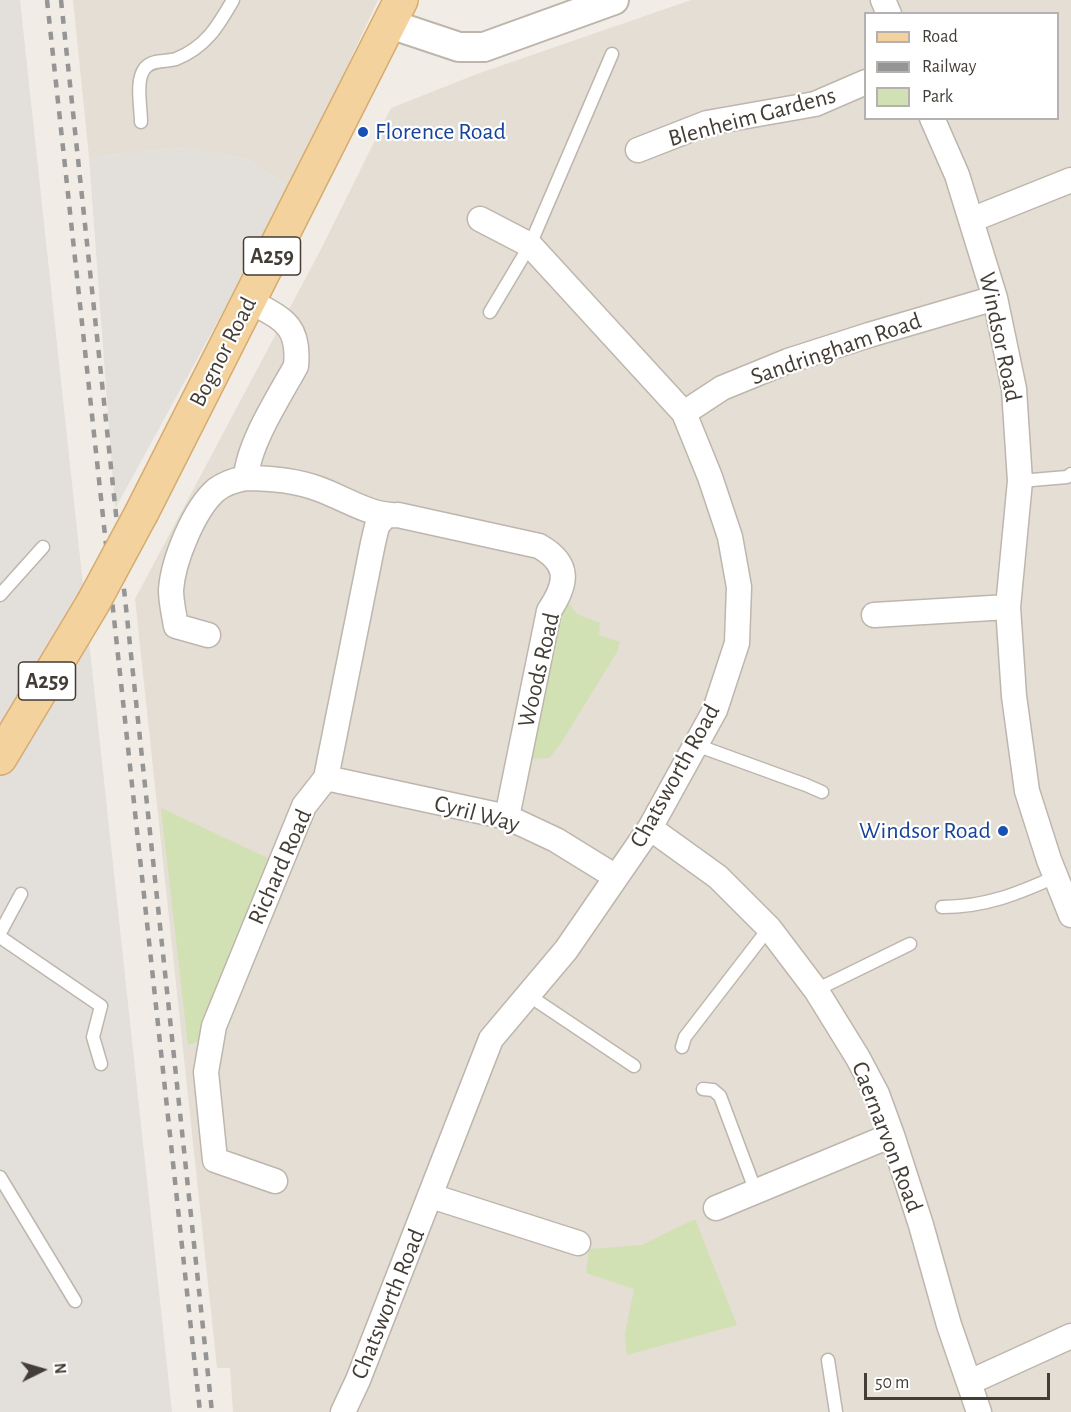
<!DOCTYPE html>
<html>
<head>
<meta charset="utf-8">
<style>
	body { margin:0 }
	#map { position:relative; width:1071px; height:1412px; overflow:hidden; background:#f1ede6; font-family:"Alegreya Sans",sans-serif }
	canvas { display:block }
	.legend { position:absolute; left:864px; top:12px; width:195px; height:108px; box-sizing:border-box; background:#fff; border:2px solid #b4b1af; margin:0; padding:8px 10px; list-style:none; font-size:18px; color:#433d36 }
	.legend li { display:flex; align-items:center; gap:12px; height:30px }
	.legend b { width:30px; border:2px solid #b4b1af }
	.north { position:absolute; left:12px; top:1340px; width:60px; height:60px; -webkit-text-stroke:4px #fff; paint-order:stroke; rotate:85deg; font-size:16px; font-weight:700; line-height:24px; text-align:center; color:#433d36 }
	.north::after { content:''; display:block; margin:auto; width:21px; height:27px; background:#433d36; clip-path:polygon(50% 0,100% 100%,50% 72%,0 100%) }
	.scale { position:absolute; left:864px; top:1373px; width:186px; height:27px; box-sizing:border-box; border:3px solid #433d36; border-top:0; padding-left:8px; font-size:18px; line-height:21px; white-space:nowrap; color:#433d36; -webkit-text-stroke:4px #fff; paint-order:stroke }
</style>
</head>
<body>
<div id="map">
<canvas width="1071" height="1412"></canvas>
<ul class="legend">
<li><b style="height:8px;background:#f3d29d"></b>Road</li>
<li><b style="height:8px;background:#959595"></b>Railway</li>
<li><b style="height:16px;background:#d1e1b3"></b>Park</li>
</ul>
<div class="north">N</div>
<div class="scale">50 m</div>
</div>
<script>
const ctx = document.querySelector('canvas').getContext('2d');
ctx.lineJoin = 'round';
function paint(path, color) {
  ctx.fillStyle = color;
  ctx.fill(path, 'evenodd');
}
function strokePath(path, color, width, dash) {
  ctx.strokeStyle = color;
  ctx.lineWidth = width;
  ctx.lineCap = dash ? 'butt' : 'round';
  ctx.setLineDash(dash || []);
  ctx.stroke(path);
}
function drawText(font, color, halo, rows, align = 'center') {
  ctx.font = font + ' "Alegreya Sans",sans-serif';
  ctx.lineWidth = 4.5;
  ctx.setLineDash([]);
  ctx.textBaseline = 'middle';
  ctx.strokeStyle = halo;
  ctx.fillStyle = color;
  for (const [text, x, y, turn = 0] of rows) {
    ctx.save();
    ctx.translate(x, y);
    ctx.rotate((+turn || 0) * Math.PI / 180);
    ctx.textAlign = isNaN(turn) ? turn : align;
    if (halo) ctx.strokeText(text, 0, 0);
    ctx.fillText(text, 0, 0);
    ctx.restore();
  }
}
const residential = new Path2D(`
	M73 0H378L290 189 247 159 180 148 89 157Z
	M691 0H1071V1412H233L230 1368H217L135 599 320 251 391 108 477 74ZM866 14H1058V118H866Z`);
const industrial = new Path2D(`
	M0 0H20L172 1412H0Z
	M180 148 247 159 290 189 115 509 89 157Z`);
const green = new Path2D(`
	M566 600 577 614 600 623 599 635 620 642 617 652 561 743 549 758 528 759 557 617Z
	M161 808 272 860 202 1040 188 1045Z
	M695 1219 737 1325 627 1355 625 1334 634 1289 586 1273 589 1249 642 1245Z`);
const service = new Path2D(`
	M141 122C141 107 135 80 145 68 153 59 166 62 176 59 206 47 218 26 233 0
	M490 312 530 245 612 54
	M1020 481 1067 477 1071 474
	M0 595 43 547
	M696 745 806 785 822 792
	M942 907C985 907 1017 894 1055 877
	M0 933 21 894
	M0 937 101 1006 93 1037 101 1064
	M816 990 910 944
	M528 995 634 1066
	M682 1047 685 1037 769 928
	M703 1089 713 1090 720 1096 756 1192
	M0 1177 75 1301
	M828 1360 836 1412`);
const minor = new Path2D(`
	M883 0 889 14
	M932 118 957 175 995 298 1014 389 1020 481 1008 607 1014 696 1027 791 1049 860 1071 915
	M638 150 707 123 815 104 866 82
	M971 220 1071 180
	M250 301C282 319 300 324 296 366 279 397 248 444 246 478 271 478 295 480 319 489 344 498 372 517 398 515L539 546C571 564 567 584 549 611L507 817
	M684 413 722 388 788 361 869 335 995 298
	M874 615 1008 607
	M208 635 176 626C174 614 171 602 171 590 173 561 194 509 216 490 225 483 235 480 246 478
	M326 778 507 817 556 840 616 877
	M650 828 718 877 769 928 816 990 858 1058 877 1094 892 1135 921 1225 949 1325 979 1412
	M275 1181 215 1160 206 1072 214 1026 304 806 326 778 373 543 377 526 385 516
	M431 1196 578 1243
	M716 1208 892 1135
	M970 1382 1071 1336
	M343 1412 358 1380 491 1039 566 950 650 828 715 710 737 643 739 587 730 537 710 477 684 413 530 245 480 219`);
const tertiary = new Path2D(`
	M390 24 459 47H484L614 0`);
const primary = new Path2D(`
	M142 512 401 0
	M0 758 93 603`);
const rail = new Path2D(`
	M47 0 200 1412
	M61 0 212 1412`);
const primaryBridge = new Path2D(`
	M93 603 142 512`);
const markers = [
	[363,132,6,"#1a4fb4"],
	[1003,831,6,"#1a4fb4"]
];
const shields = [
	[272,256,57],
	[47,681,57]
];
const shieldNames = [
	["A259",272,256],
	["A259",47,681]
];
const streetNames = [
	["Blenheim Gardens",752,117,-15],
	["Windsor Road",1000,337,78],
	["Sandringham Road",836,349,-19],
	["Bognor Road",223,352,-63],
	["Woods Road",539,670,-77],
	["Chatsworth Road",675,776,-61],
	["Cyril Way",477,814,15],
	["Richard Road",280,867,-66],
	["Caernarvon Road",887,1137,69],
	["Chatsworth Road",388,1304,-68]
];
const transitNames = [
	["Florence Road",375,132],
	["Windsor Road",991,831,"right"]
];
paint(residential, '#e4ded5');
paint(industrial, '#e3dfdb');
paint(green, '#d1e1b3');
strokePath(service, '#beb6ad', 15);
strokePath(minor, '#beb6ad', 27);
strokePath(tertiary, '#beb6ad', 32);
strokePath(primary, '#d6ac6f', 36);
strokePath(service, '#fff', 12);
strokePath(minor, '#fff', 24);
strokePath(tertiary, '#fff', 28);
strokePath(primary, '#f3d29d', 33);
strokePath(rail, '#959595', 4.5, [8, 8]);
strokePath(primaryBridge, '#d6ac6f', 36, []);
strokePath(primaryBridge, '#f3d29d', 33);
for (const [x, y, r, color] of markers) {
  const dot = new Path2D();
  dot.arc(x, y, r, 0, 2 * Math.PI);
  ctx.fillStyle = color;
  ctx.fill(dot);
  strokePath(dot, '#fff', 2);
}
for (const [x, y, w] of shields) {
  const box = new Path2D();
  box.roundRect(x - w / 2, y - 19, w, 38, 4.5);
  ctx.fillStyle = '#fff';
  ctx.fill(box);
  strokePath(box, '#433d36', 1.5);
}
drawText('bold 22px', '#433d36', null, shieldNames);
drawText('24px', '#433d36', '#fff', streetNames);
drawText('24px', '#164399', '#fff', transitNames, 'left');
</script>
</body>
</html>
